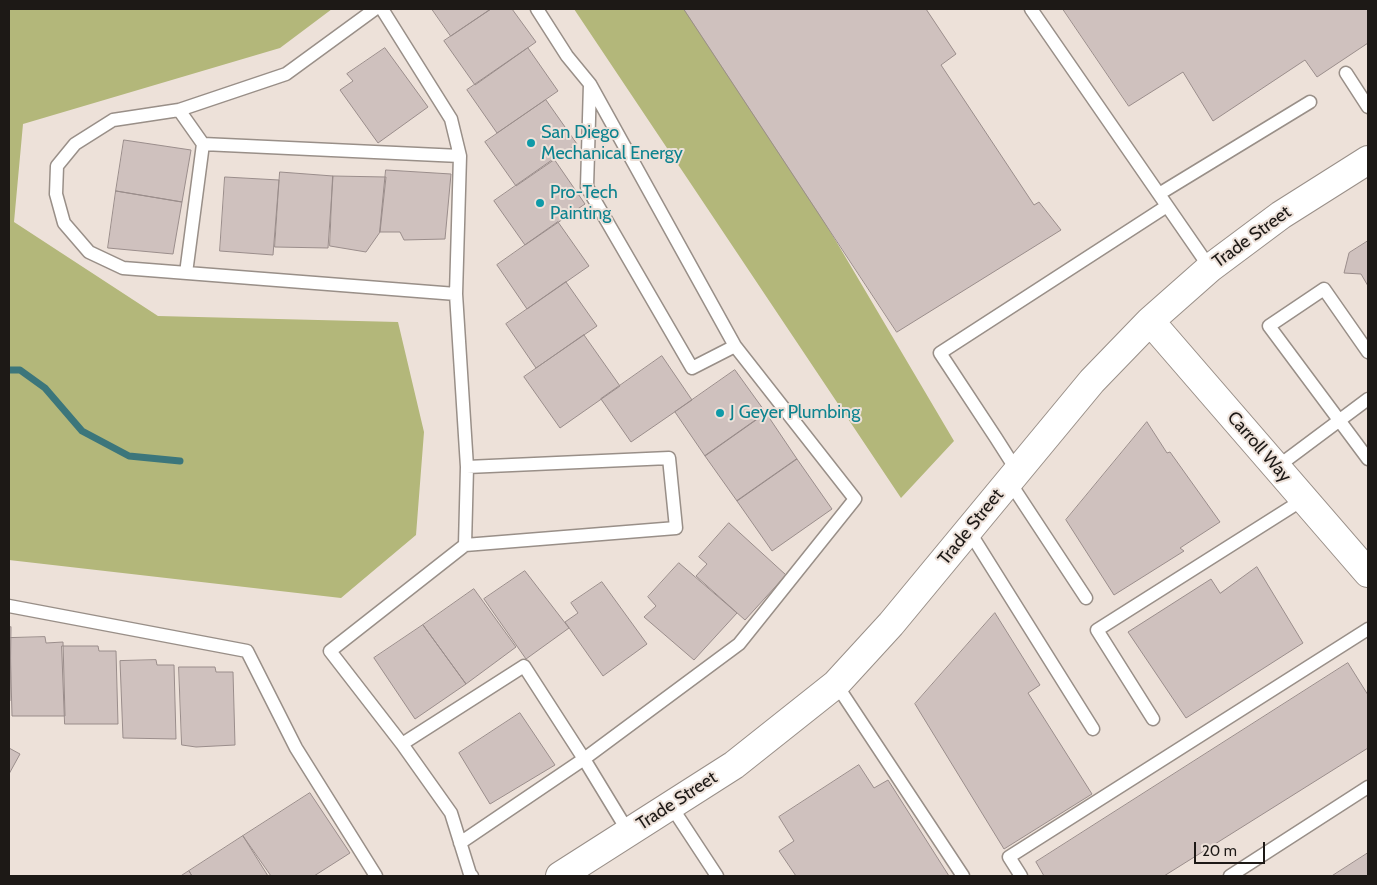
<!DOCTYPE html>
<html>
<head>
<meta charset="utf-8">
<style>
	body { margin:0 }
	#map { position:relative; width:1377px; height:885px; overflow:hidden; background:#ede1d9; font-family:Cabin,sans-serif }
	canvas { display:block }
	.frame { position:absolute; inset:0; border:10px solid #1d1916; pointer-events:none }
	.scale { position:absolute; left:1194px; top:842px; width:71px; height:22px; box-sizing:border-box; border:2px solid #1d1916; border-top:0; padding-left:6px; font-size:15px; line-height:18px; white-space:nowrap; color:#1d1916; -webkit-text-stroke:4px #ede1d9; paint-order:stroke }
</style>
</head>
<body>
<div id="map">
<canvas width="1377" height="885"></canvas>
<div class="frame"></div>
<div class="scale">20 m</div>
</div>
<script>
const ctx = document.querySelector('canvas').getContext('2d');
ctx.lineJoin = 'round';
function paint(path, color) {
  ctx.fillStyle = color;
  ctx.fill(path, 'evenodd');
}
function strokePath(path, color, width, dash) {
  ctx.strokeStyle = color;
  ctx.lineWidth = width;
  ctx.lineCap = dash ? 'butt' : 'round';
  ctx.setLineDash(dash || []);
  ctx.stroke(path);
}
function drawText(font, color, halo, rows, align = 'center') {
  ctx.font = font + ' Cabin,sans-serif';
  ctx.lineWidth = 4;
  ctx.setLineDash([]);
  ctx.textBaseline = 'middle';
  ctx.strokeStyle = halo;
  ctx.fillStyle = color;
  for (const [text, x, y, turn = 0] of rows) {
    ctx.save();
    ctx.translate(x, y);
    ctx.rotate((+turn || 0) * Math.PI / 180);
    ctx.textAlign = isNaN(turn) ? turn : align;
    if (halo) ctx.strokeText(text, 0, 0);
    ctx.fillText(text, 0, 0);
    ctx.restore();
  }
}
const green = new Path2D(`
	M9 9H332L280 48 23 124 14 222 158 316 398 322 424 432 416 535 341 598 9 560Z
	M574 9H699L954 441 901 498Z`);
const stream = new Path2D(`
	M9 370H20L45 388 82 431 129 456 180 461`);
const building = new Path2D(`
	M432 9H491L451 36Z
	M491 9H512L536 42 475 85 444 41Z
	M684 9H926L956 54 941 65 1034 205 1039 202 1061 230 897 332Z
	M1063 9H1368V43L1317 77 1305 60 1213 121 1183 72 1129 106Z
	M385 48 428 107 378 143 340 90 353 81 347 74Z
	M528 48 558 91 497 133 467 90Z
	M546 100 577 144 516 186 485 142Z
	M124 140 191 150 182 202 116 191Z
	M554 159 585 204 525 245 494 201Z
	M386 170 451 174 445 239 404 240 400 232H380Z
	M280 172 333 176 328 248 275 247Z
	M333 176 386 177 380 232 366 252 330 246Z
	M225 177 279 180 273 255 220 251Z
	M116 191 182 202 173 254 108 248Z
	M558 222 589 266 527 309 497 265Z
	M1368 241V286L1361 274 1344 273 1349 253Z
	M566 282 597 326 536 368 506 324Z
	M584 335 620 386 560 428 524 377Z
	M662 356 692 400 631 442 601 399Z
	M735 370 766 413 705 456 675 412Z
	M766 413 797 459 737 501 705 456Z
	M1147 422 1167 453 1170 452 1220 522 1180 548 1184 551 1114 595 1066 520Z
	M797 459 832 509 772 551 737 501Z
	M729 523 786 575 745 620 696 576 707 564 699 557Z
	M679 563 737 613 694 660 644 617 656 606 648 597Z
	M1257 567 1303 643 1186 718 1128 632 1211 579 1220 593Z
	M525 571 569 628 526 659 484 599Z
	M602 582 647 644 603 676 565 622 578 613 571 603Z
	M474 589 516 647 466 684 423 625Z
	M995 613 1040 685 1028 693 1092 794 1004 849 915 704Z
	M423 625 466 684 415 719 374 658Z
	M11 627 10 701H9V628Z
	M45 637 46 643 63 642 65 716H12L10 638Z
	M62 646H98L99 651H116L118 724H65Z
	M156 660 157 665H174L176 739 123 738 120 661Z
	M1348 663 1368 695V748L1164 876H1044L1036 862Z
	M179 667H215L216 672H233L235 745 196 747 182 745Z
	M520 713 555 765 490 804 459 753Z
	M9 748 20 754 9 774Z
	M859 765 874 788 888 780 949 876H796L779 851 794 841 779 817Z
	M310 793 350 853 314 876H271L243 836Z
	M243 836 268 876H192L189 871Z
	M1368 853V876H1332Z
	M189 871 192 876H181Z`);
const service = new Path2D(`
	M382 9 451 119 460 156 456 294 467 467 669 458 676 528 465 545 330 651 402 744 451 813 470 874 472 876
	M1031 9 1210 268
	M1346 73 1368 107
	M590 84 587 187 692 368 735 346
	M179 110 286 74 375 9
	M1159 194 1310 102
	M186 273 203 144
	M456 294 123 268 89 252 64 223 56 194 57 166 75 144 113 120 179 110 203 144 460 156
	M1368 352 1324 289 1269 326 1368 459
	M1277 467 1368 399
	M1017 471 996 438 940 353 1167 206
	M1009 481 1086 598
	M969 531 1093 729
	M465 545 467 467
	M9 606 247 651 296 748 376 876
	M836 684 963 876
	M1153 719 1097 630 1304 499
	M402 744 524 666 584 759 739 644 855 499 735 346 590 84 567 56 537 9
	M671 806 717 876
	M460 843 584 759 629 833
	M1021 876 1009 857 1368 629
	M1230 876 1368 787`);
const tertiary = new Path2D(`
	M1150 321 1368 573
	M560 876 734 765 836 684 891 624 1092 381 1150 321 1210 268 1281 215 1368 160`);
const markers = [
	[531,143,5,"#0f9aa8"],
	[540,203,5,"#0f9aa8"],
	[720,413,5,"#0f9aa8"]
];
const cultureNames = [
	["San Diego",541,133],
	["Mechanical Energy",541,154],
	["Pro-Tech",550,193],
	["Painting",550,214],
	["J Geyer Plumbing",730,413]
];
const streetNames = [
	["Trade Street",1252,237,-36],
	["Carroll Way",1259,447,49],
	["Trade Street",971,527,-51],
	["Trade Street",677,801,-33]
];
paint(green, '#b3b77a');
strokePath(stream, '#3c767b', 7);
paint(building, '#cfc1be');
strokePath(building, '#9a8d8b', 1);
strokePath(service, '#998f88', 15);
strokePath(tertiary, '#998f88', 30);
strokePath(service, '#fff', 12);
strokePath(tertiary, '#fff', 28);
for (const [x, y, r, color] of markers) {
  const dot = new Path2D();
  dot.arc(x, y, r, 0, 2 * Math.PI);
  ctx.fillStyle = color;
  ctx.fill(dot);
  strokePath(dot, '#ede1d9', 2);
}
drawText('18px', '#0d838f', '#ede1d9', cultureNames, 'left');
drawText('18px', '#1d1916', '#ede1d9', streetNames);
</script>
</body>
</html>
